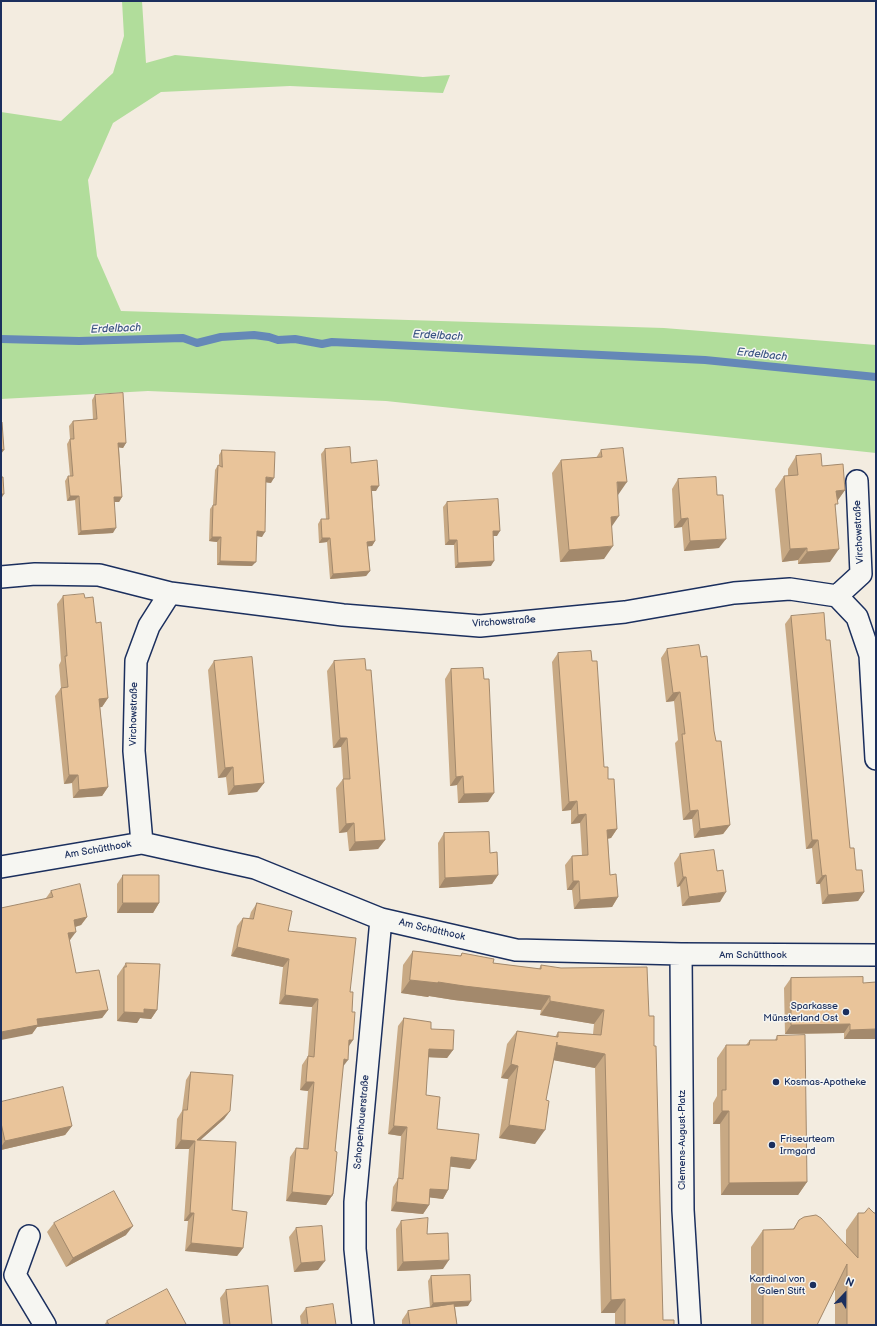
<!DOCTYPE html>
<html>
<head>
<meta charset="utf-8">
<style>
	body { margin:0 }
	#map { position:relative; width:877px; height:1326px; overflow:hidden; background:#f3ece0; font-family:"Balsamiq Sans",sans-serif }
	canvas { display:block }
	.frame { position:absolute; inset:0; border:2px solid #1b2f5e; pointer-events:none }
	.north { position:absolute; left:825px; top:1274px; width:40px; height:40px; -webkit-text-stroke:3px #f6f6f2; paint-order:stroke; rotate:22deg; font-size:11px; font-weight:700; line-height:16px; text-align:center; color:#1b2f5e }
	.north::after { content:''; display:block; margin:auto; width:14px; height:18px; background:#1b2f5e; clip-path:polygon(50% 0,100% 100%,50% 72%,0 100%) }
</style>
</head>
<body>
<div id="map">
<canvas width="877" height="1326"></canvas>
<div class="frame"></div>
<div class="north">N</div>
</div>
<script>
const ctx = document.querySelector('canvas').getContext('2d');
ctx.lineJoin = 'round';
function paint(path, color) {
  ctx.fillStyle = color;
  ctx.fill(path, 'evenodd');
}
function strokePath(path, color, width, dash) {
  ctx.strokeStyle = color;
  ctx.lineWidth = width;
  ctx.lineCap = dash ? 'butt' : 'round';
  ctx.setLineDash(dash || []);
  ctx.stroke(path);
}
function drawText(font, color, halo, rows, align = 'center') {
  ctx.font = font + ' "Balsamiq Sans",sans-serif';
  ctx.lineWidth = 3;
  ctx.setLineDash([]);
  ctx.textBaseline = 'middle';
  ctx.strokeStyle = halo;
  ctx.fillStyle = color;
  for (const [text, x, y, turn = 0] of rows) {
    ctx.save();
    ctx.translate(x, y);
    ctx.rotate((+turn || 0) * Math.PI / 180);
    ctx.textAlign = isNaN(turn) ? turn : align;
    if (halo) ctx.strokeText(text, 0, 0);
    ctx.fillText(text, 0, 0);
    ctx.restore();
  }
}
const green = new Path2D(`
	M122 1H142L146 63 175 55 423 77 450 75 443 93 290 86 161 92 113 123 88 180 97 256 121 311 664 328 876 345V453L386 401 148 391 1 399V112L61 121 113 73 124 36Z`);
const stream = new Path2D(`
	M1 339 79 341 183 338 197 343 221 337 254 335 269 337 278 340 295 339 322 344 332 342 705 360 876 377`);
const minor = new Path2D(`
	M1 577 35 574 99 575 170 593 149 626 136 661 134 751 142 843
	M170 593 343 615 480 626 625 612 734 593 790 589 837 596 857 617 870 655
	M837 596 861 574 857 481
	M876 655H870L876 759
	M1 867 142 843 255 868 381 919 516 950 681 954 876 955
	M681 954 683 1210 690 1325
	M29 1236 15 1275 45 1325
	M363 1325 355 1249V1202L381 919`);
const wall = new Path2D(`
	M95 395 126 443 123 448 119 447 122 497 119 502H114L113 533 78 535 75 500 67 501 65 481 68 476H70L67 444 70 439 69 426 73 421 93 420 92 400Z
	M325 449 351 463 376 491H372L375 541 372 546H368L370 571 366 576 330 579 327 542 319 543 318 524 321 519H326L321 454Z
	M222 450 271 483 266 482 262 537 256 536 252 566 217 565V542L209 541 210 509 213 505 215 470 218 465 219 466V455Z
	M601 450 618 495 604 559 560 562 552 473 561 460 596 458Z
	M796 456 822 466 845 490 837 501 835 507 830 562 798 564V560L782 562 775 489 784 476H788V469Z
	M678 479 719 548 684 551 682 527 674 528 672 489Z
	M447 502 497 536H493L491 566 455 568 454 545H445L443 507Z
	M63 596 85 598 96 623 108 698 102 707H100L108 787 102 796 73 798 72 783 64 784 55 696 61 688 59 665 61 661 57 604Z
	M791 616 826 640 850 848 856 870 864 892 858 901 822 904 820 884H816L812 848 806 849 785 624Z
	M667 649 701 657 714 731 730 825 723 834 694 838 692 819 683 820 675 743 678 740 674 701 666 702 661 658Z
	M558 653 604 767 608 779 617 829 611 838 608 839 610 875 618 897 612 907 574 909 572 890H567L565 865 572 856 582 855 580 823 571 824V810L562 811 552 662Z
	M214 661 264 783 257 792 228 795 226 777 218 778 208 670Z
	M334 661 366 670 385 840 378 849 349 851 347 832 339 833 336 788 343 779 341 747 333 748 327 671Z
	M451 669 488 802 458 803 457 785 450 786 445 679Z
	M444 833 490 853 498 875 492 884 439 888 438 843Z
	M680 854 720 902 682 906 680 886 677 887 674 863Z
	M123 875 159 903 153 913H117V884Z
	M51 891 87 917 81 925 75 927 70 940H69L76 973 108 1010 102 1018 37 1027 32 1034 46 898Z
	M257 903 288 931 350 992 353 1040 349 1045 343 1066 335 1151 333 1194 326 1205 286 1201 290 1157 296 1148 303 1149 308 1091 300 1090 302 1065 308 1056 312 1007 279 1004 283 967 231 956 237 926 243 918 249 919 251 912Z
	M413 951 460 956 462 953 493 963 539 969 541 965 649 1016 663 1320 674 1325H615V1313H601L595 1068 554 1060 535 1144 499 1138 508 1079 501 1078 507 1044 517 1031 555 1037 558 1032 593 1034 594 1024 540 1015 541 1010 454 1000 429 996 428 997 401 993 403 965Z
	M126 963 157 1010 151 1019 140 1018 137 1023 117 1021V976Z
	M791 978 863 983 876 1039H844V1033L785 1034 784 988Z
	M404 1018 431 1029 453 1050 447 1058 428 1057 426 1095 437 1129 470 1169 450 1166 448 1190 443 1199 430 1197 429 1205 423 1214 391 1211 393 1187 398 1179 401 1136 388 1134 398 1026Z
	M777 1036 807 1182 798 1195H721L720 1124H713V1103L717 1096V1058L726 1045H746L750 1040H775Z
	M191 1072 230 1111 224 1119 200 1140 232 1210 243 1248 237 1256 185 1251 188 1221H184L189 1149H175L177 1119 182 1111 186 1080Z
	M1 1102 72 1126 65 1135 1 1150Z
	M858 1213 876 1325H835V1288L817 1325H751V1247L763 1230 793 1229 799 1220 846 1244V1230Z
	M401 1221 427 1234 443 1269 397 1271 396 1229Z
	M54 1223 126 1235 66 1267 47 1232Z
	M296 1228 318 1270 294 1272 289 1237Z
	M431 1276 468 1306 455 1307 457 1325H402V1320L408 1311 430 1308 428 1281Z
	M226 1290 272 1325H223L220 1298Z
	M306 1308 336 1325H301L300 1316Z
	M107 1321 186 1324 185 1325H104Z`);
const shadedWall = new Path2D(`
	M118 443H126L123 448 115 447Z
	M1 449 4 450 1 454Z
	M266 477 274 478 271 483 263 482Z
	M617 482H627L618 495Z
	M371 486H379L376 491H368Z
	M845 490 836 503V491Z
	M1 494H4L1 499Z
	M70 496H79L75 500 67 501Z
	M114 497H122L119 502H111Z
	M619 516 610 529 611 517Z
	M688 518 682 527 674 528 681 519Z
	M116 528 113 533 78 535 81 531Z
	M257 531 265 532 262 537 253 535Z
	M493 531H500L497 536H489Z
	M212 537H221L217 542 209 541Z
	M322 538H330L327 542 319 543Z
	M726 539 719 548 684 551 690 541Z
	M449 540H457L454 545H445Z
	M375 541 372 546 364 547 367 542Z
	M613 546 604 559 560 562 569 550Z
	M807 548 798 560 782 562 790 549Z
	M839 549 830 562 798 564 807 552Z
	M220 561 256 562 252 566 217 565Z
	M494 561 491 566 455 568 458 563Z
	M370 571 366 576 330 579 333 574Z
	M680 692 674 701 666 702 673 693Z
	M108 698 102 707 94 708 99 699Z
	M340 738H347L341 747 333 748Z
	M233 767 226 777 218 778 225 768Z
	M69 775H78L72 783 64 784Z
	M463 776 457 785 450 786 456 777Z
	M264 783 257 792 228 795 234 786Z
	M108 787 102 796 73 798 79 790Z
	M494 793 488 802 458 803 464 794Z
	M577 801 571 810 562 811 569 802Z
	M698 810 692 819 683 820 690 811Z
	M586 814 580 823 571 824 578 815Z
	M354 823 347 832 339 833 346 824Z
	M730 825 723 834 694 838 700 829Z
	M617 829 611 838 600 839 607 830Z
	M385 840 378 849 349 851 355 842Z
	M812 840H818L812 848 806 849Z
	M498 875 492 884 439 888 445 878Z
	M826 875 820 884H816L822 876Z
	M683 877H686L680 886 677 887Z
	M573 881H579L572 890H567Z
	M726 892 720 902 682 906 689 897Z
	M864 892 858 901 822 904 828 895Z
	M618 897 612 907 574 909 580 900Z
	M123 903H159L153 913H117Z
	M87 917 81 925 68 929 74 920Z
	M76 932 70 940 62 942 68 933Z
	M237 947 289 959 283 967 231 956Z
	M410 980 438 982 550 996 541 1010 454 1000 429 996 428 997 401 993Z
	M285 995 318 999 312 1007 279 1004Z
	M550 1001 604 1010 594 1024 540 1015Z
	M144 1009 157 1010 151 1019 140 1018 137 1023 117 1021 124 1012Z
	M108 1010 102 1018 37 1027 32 1034 1 1040V1032L37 1019Z
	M850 1024 844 1033 785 1034 791 1025Z
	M876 1029V1039H844L850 1030Z
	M349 1040H353L347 1049Z
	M557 1045 605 1054 595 1068 547 1059Z
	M429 1049 453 1050 447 1058 423 1057Z
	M344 1059 348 1060 342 1068Z
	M511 1064 518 1066 508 1079 501 1078Z
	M306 1082H314L308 1091 300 1090Z
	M230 1111 224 1119 195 1145 197 1140Z
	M722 1111H729L720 1124H713Z
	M509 1125 545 1130 535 1144 499 1138Z
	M72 1126 65 1135 1 1150V1147L5 1141Z
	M394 1126 407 1127 401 1136 388 1134Z
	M181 1140 195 1141 189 1149H175Z
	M451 1157 476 1160 470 1169 445 1166Z
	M807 1182 798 1195H721L729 1183Z
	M430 1189 448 1190 443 1199 425 1197Z
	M292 1192 332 1194H333L326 1205 286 1201Z
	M396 1202 429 1205 423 1214 391 1211Z
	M190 1213H194L188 1221H184Z
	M133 1226 126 1235 66 1267 73 1258Z
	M191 1243 243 1248 237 1256 185 1251Z
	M449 1260 443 1269 397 1271 403 1262Z
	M325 1261 318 1270 294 1272 301 1263Z
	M625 1299 615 1313H601L611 1300Z
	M471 1301 468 1306 430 1308 433 1303Z`);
const building = new Path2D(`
	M123 393 126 443H118L122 497H114L116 528 81 531 79 496H70L68 476H73L70 439H74L73 421 97 419 95 395Z
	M1 422H2L4 450 1 449Z
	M350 447 351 463 377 460 379 486H371L375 541 367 542 370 571 333 574 330 538H322L321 519H329L325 449Z
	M623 448 627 482H617L619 516 611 517 613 546 569 550 561 460 602 457 601 450Z
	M222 450 275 452 274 478 266 477 265 532 257 531 256 562 220 561 221 537H212L213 505H216L218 465 222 467Z
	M821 454 822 466 843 464 845 490 836 491 838 504H835L839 549 807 552V548L790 549 784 476 798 475 796 456Z
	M1 477H3L4 494H1Z
	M716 477 717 495H723L726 539 690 541 688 518 681 519 678 479Z
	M498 499 500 531H493L494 561 458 563 457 540H449L447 502Z
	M84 594 85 598 93 597 96 623 101 622 108 698 99 699 108 787 79 790 78 775H69L61 688 68 687 65 656H67L63 596Z
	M824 613 826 640H830L850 848H854L856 870H862L864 892 828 895 826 875 822 876 818 840H812L791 616Z
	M699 645 701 657 707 656 714 731 716 741H721L730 825 700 829 698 810 690 811 682 734H685L680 692 673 693 667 649Z
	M591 651 592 661H597L604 767H608V779H614L617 829 607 830 610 875 616 874 618 897 580 900 579 881H573L572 856 588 855 586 814 578 815 577 801 569 802 558 653Z
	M252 657 264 783 234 786 233 767 225 768 214 661Z
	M365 659 366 670H371L385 840 355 842 354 823 346 824 343 779H350L347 738H340L334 661Z
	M483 668 484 679H489L494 793 464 794 463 776 456 777 451 669Z
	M489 832 490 853 497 852 498 875 445 878 444 833Z
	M714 850 717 871 723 870 726 892 689 897 686 877H683L680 854Z
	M123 875H159V903H123Z
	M80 884 87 917 74 920 76 932 68 933 76 973 99 970 108 1010 37 1019 38 1025 1 1032V908L53 897 51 891Z
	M257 903 292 911 288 931 356 938 350 992H353L352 1012H355L353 1040H349L348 1060 344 1059 335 1151 337 1152 333 1194H332V1196L292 1192 296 1148 308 1149 314 1082H306L308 1056 314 1057 318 999 285 995 289 959 237 947 243 918 253 919Z
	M413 951 461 956 462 953 494 959 493 963 541 969V965L561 968 647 967 649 1016H654V1046H656L663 1320H674V1325H625V1299L611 1300 605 1054 557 1045V1042L546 1100 549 1101 545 1130 509 1125 518 1066 511 1064 517 1031 558 1037V1032L601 1035 604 1010 550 1001V996L464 986 438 982V983L410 980Z
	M126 963 160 964 157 1010 144 1009V1013L124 1012V967H126Z
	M863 977V983L876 982V1029L850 1030V1024L791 1025V978Z
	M404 1018 431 1022V1029L454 1030 453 1050 429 1049 426 1095 440 1097 437 1129 479 1134 476 1160 451 1157 448 1190 430 1189 429 1205 396 1202 398 1178 403 1179 407 1127 394 1126Z
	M805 1035 807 1182 729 1183V1111H722V1090H726V1045H749L750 1040H777V1036Z
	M191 1072 233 1075 230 1111 197 1140 236 1142 232 1210 247 1212 243 1248 191 1243 194 1213H190L195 1141 181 1140 183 1110H187Z
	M63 1087 72 1126 5 1141 1 1123V1102Z
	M114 1191 133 1226 73 1258 54 1223Z
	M869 1208 874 1213H876V1325H847V1264L817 1325H763V1230L794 1229 799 1220 804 1217 816 1215 821 1218 858 1258V1213H864Z
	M428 1218 427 1234 448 1233 449 1260 403 1262 401 1221Z
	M322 1226 325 1261 301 1263 296 1228Z
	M470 1275 471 1301 433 1303 431 1276Z
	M268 1286 272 1325H230L226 1290Z
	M167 1289 186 1324 183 1325H109L107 1321Z
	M333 1304 336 1325H308L306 1308Z
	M454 1304 457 1325H410L408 1311Z`);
const markers = [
	[846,1012,4,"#1b2f5e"],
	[776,1082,4,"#1b2f5e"],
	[772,1145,4,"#1b2f5e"],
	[813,1285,4,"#1b2f5e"]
];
const streetNames = [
	["Virchowstraße",859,532,-93],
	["Virchowstraße",504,622,-4],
	["Virchowstraße",134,714,-89],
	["Am Schütthook",98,850,-10],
	["Am Schütthook",432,930,13],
	["Am Schütthook",753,955],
	["Schopenhauerstraße",362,1122,-85],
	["Clemens-August-Platz",682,1140,-90]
];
const poiNames = [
	["Sparkasse",838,1006],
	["Münsterland Ost",838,1018],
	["Kosmas-Apotheke",784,1082,"left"],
	["Friseurteam",780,1139,"left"],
	["Irmgard",780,1151,"left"],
	["Kardinal von",805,1279],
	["Galen Stift",805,1291]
];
const waterNames = [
	["Erdelbach",116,329,-2],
	["Erdelbach",438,336,3],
	["Erdelbach",762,355,6]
];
paint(green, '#b1dd9b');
strokePath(stream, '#6588b7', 8);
strokePath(minor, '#1b2f5e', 24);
strokePath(minor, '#f6f6f2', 21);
paint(wall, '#c8a984');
paint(shadedWall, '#a3896c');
paint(building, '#e9c49a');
strokePath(building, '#a3896c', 1);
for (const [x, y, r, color] of markers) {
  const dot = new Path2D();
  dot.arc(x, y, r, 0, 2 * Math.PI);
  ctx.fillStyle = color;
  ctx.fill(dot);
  strokePath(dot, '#f6f6f2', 1.5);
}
drawText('10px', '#1b2f5e', '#f6f6f2', streetNames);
drawText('10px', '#1b2f5e', '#f6f6f2', poiNames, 'right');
drawText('italic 11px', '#3a5483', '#f6f6f2', waterNames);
</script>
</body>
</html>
